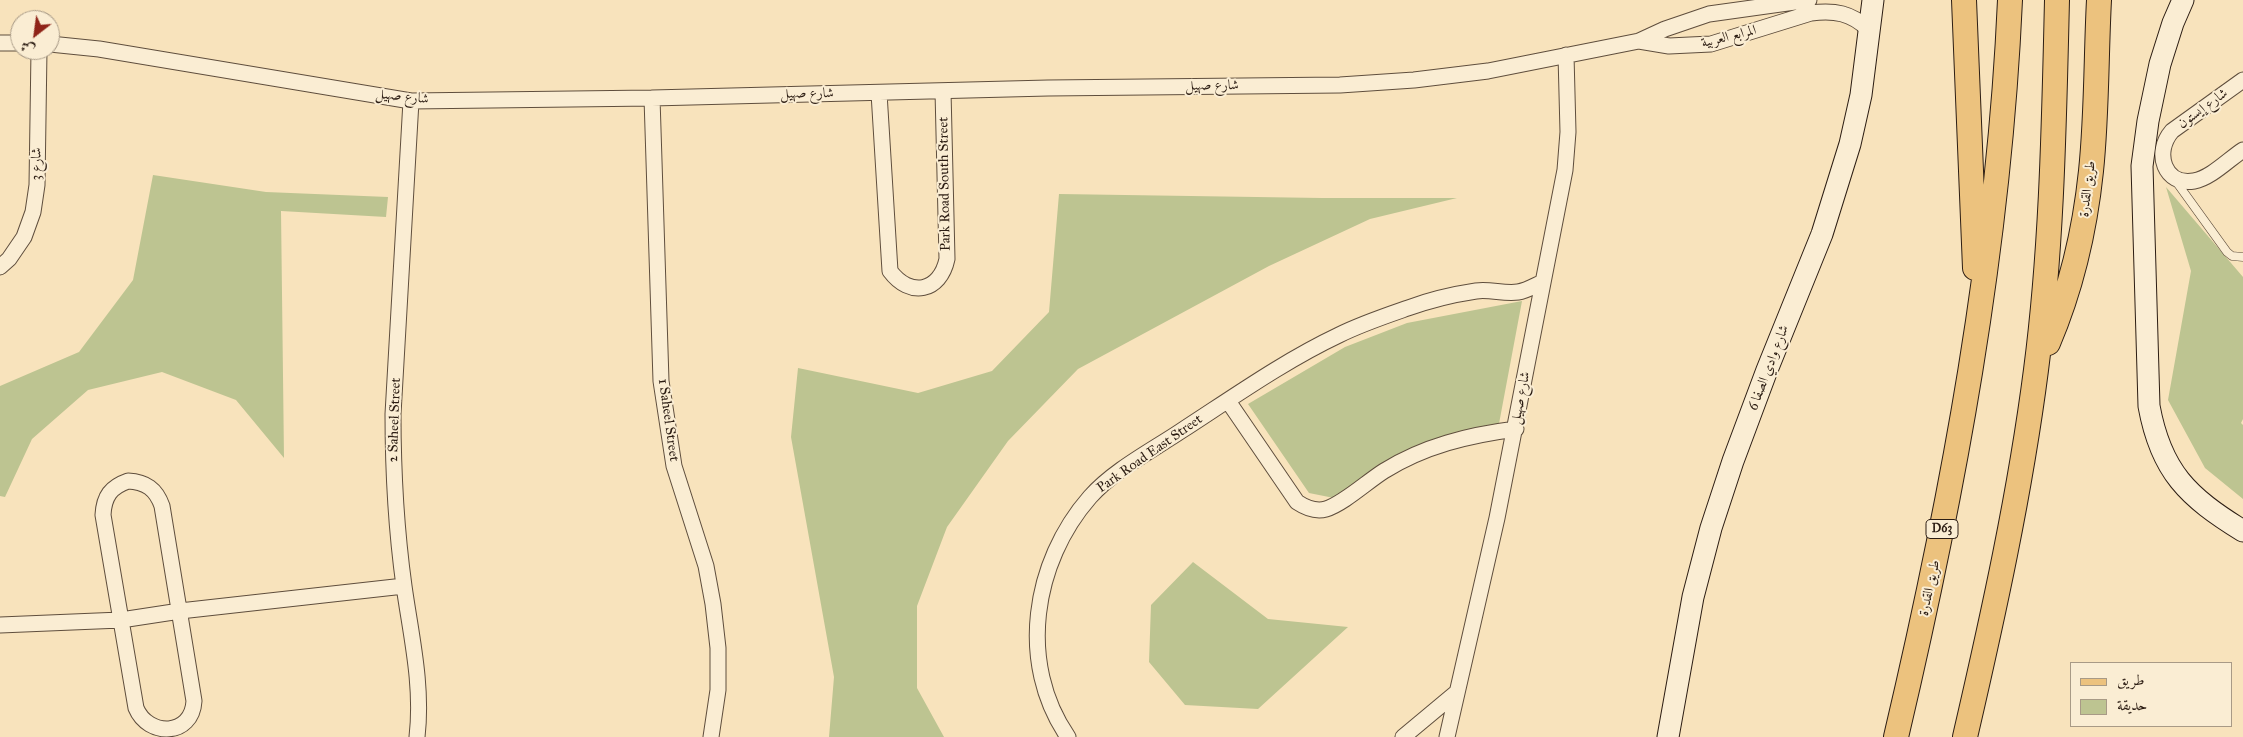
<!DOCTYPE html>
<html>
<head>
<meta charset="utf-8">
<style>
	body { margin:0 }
	#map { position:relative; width:2243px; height:737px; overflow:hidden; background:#f8e3bc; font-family:"IM FELL Great Primer",Amiri,serif }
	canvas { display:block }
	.legend { position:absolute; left:2070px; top:662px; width:162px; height:65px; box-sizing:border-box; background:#faedd3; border:1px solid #a89a86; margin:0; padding:6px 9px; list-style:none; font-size:15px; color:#2c1d13 }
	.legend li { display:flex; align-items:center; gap:10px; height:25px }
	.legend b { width:25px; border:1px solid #a89a86 }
	.north { position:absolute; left:10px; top:10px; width:50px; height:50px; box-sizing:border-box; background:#faedd3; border:1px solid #a89a86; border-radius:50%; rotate:210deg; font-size:14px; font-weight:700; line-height:20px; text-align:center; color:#2c1d13 }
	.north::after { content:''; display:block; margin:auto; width:18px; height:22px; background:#8f2418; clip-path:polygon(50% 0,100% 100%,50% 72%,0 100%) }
</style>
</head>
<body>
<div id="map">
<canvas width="2243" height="737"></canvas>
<ul class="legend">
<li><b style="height:6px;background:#ecc27e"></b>طريق</li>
<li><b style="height:14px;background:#bdc491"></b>حديقة</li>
</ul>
<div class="north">ش</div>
</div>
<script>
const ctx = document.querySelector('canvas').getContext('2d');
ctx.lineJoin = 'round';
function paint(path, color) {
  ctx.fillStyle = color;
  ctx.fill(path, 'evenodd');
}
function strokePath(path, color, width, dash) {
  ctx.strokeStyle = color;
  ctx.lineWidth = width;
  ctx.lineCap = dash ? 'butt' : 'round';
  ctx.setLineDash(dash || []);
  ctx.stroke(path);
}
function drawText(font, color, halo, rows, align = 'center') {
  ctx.font = font + ' "IM FELL Great Primer",Amiri,serif';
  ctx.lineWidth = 4;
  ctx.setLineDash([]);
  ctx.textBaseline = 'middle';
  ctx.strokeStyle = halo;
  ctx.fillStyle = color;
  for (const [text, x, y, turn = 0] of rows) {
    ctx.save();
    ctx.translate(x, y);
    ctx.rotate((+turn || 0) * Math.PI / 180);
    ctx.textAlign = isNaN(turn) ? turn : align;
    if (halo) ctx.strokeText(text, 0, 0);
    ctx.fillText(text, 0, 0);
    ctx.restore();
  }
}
const green = new Path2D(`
	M153 175 266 192 388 197 386 217 281 211 284 458 236 400 162 372 88 390 32 439 5 497 0 496V386L79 352 133 280Z
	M2166 187 2243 277V419L2241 423 2243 425V499L2205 468 2168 400 2191 271Z
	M1059 194 1322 198H1457L1370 219 1269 266 1078 369 1008 441 947 527 917 606V688L944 737H829L834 677 791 437 798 368 918 393 992 371 1049 312Z
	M1522 301 1498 429 1458 435 1334 498 1309 493 1248 404 1345 347 1407 323Z
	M1193 562 1268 619 1348 627 1258 709 1185 705 1149 662 1151 605Z`);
const lane = new Path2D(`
	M2175 180 2227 252 2232 256 2243 257`);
const street = new Path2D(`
	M1639 41 1669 46 1711 44 1811 13C1835 10 1851 13 1868 29
	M0 43H20
	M50 44 99 49 411 101 652 98 1048 88 1340 85 1414 80 1488 71 1639 41 1665 29 1709 14 1809 0
	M2243 80 2172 131C2153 153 2165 186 2194 181 2211 178 2229 159 2243 150
	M879 93 890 271C910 298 940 292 947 259L943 91
	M652 98 661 381 674 466 706 566 713 604 718 648V690L711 737
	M411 101 393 414C393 472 396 528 404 586 411 636 423 685 417 737
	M0 267 9 259 24 237 33 212 37 185 39 50
	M1228 401 1297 502C1306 508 1315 512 1326 509 1343 504 1368 481 1384 471 1424 446 1469 435 1516 429
	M128 481C146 482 156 489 162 506L194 701C192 737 148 737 136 708L103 515C104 496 111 487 128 481Z
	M0 625 121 620 180 611 404 586
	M1068 737C1017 663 1033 562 1090 497 1114 470 1151 451 1181 431 1232 398 1284 361 1339 335 1361 324 1385 316 1408 308 1427 301 1456 294 1476 291 1490 289 1504 294 1518 292 1526 291 1536 285 1543 282
	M1403 737 1457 692
	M1447 737 1497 518 1565 170 1568 132 1566 55`);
const secondary = new Path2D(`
	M2183 0 2173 23 2160 64 2148 121 2142 166 2149 406C2161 472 2188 497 2243 531
	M1668 737 1693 597 1711 528 1733 461 1767 370 1822 234 1850 144 1861 95 1873 0`);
const primary = new Path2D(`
	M1964 0 1975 268
	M2048 343C2071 289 2085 229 2091 171 2097 114 2096 56 2099 0
	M1896 737C1953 495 1999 249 2010 0
	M1965 737C1993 616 2020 494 2036 370 2052 247 2054 124 2057 0`);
const shields = [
	[1942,529,32]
];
const shieldNames = [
	["D63",1942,529]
];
const streetNames = [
	["المرابع العربية",1729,37,-14],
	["شارع صهيل",1212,86,-1],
	["شارع صهيل",807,94,-1],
	["شارع صهيل",402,97,6],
	["شارع إيستون",2203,109,-36],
	["3 شارع",37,164,-89],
	["Park Road South Street",945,184,-91],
	["طريق القدرة",2088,189,-83],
	["شارع وادي الصفا 6",1769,368,-69],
	["شارع صهيل",1521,398,-79],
	["2 Saheel Street",395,420,-88],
	["1 Saheel Street",668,420,82],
	["Park Road East Street",1150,454,-35],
	["طريق القدرة",1930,588,-78]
];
paint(green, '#bdc491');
strokePath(lane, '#5f4e3d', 9);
strokePath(street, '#5f4e3d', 17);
strokePath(secondary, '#2c1d13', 23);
strokePath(primary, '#2c1d13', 26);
strokePath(lane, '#faedd3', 8);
strokePath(street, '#faedd3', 15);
strokePath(secondary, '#faedd3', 21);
strokePath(primary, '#ecc27e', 24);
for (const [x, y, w] of shields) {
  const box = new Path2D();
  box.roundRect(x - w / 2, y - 9.5, w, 19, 4);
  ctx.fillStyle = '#faedd3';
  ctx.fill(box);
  strokePath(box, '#2c1d13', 1);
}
drawText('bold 12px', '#2c1d13', null, shieldNames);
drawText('14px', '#2c1d13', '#faedd3', streetNames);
</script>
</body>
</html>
